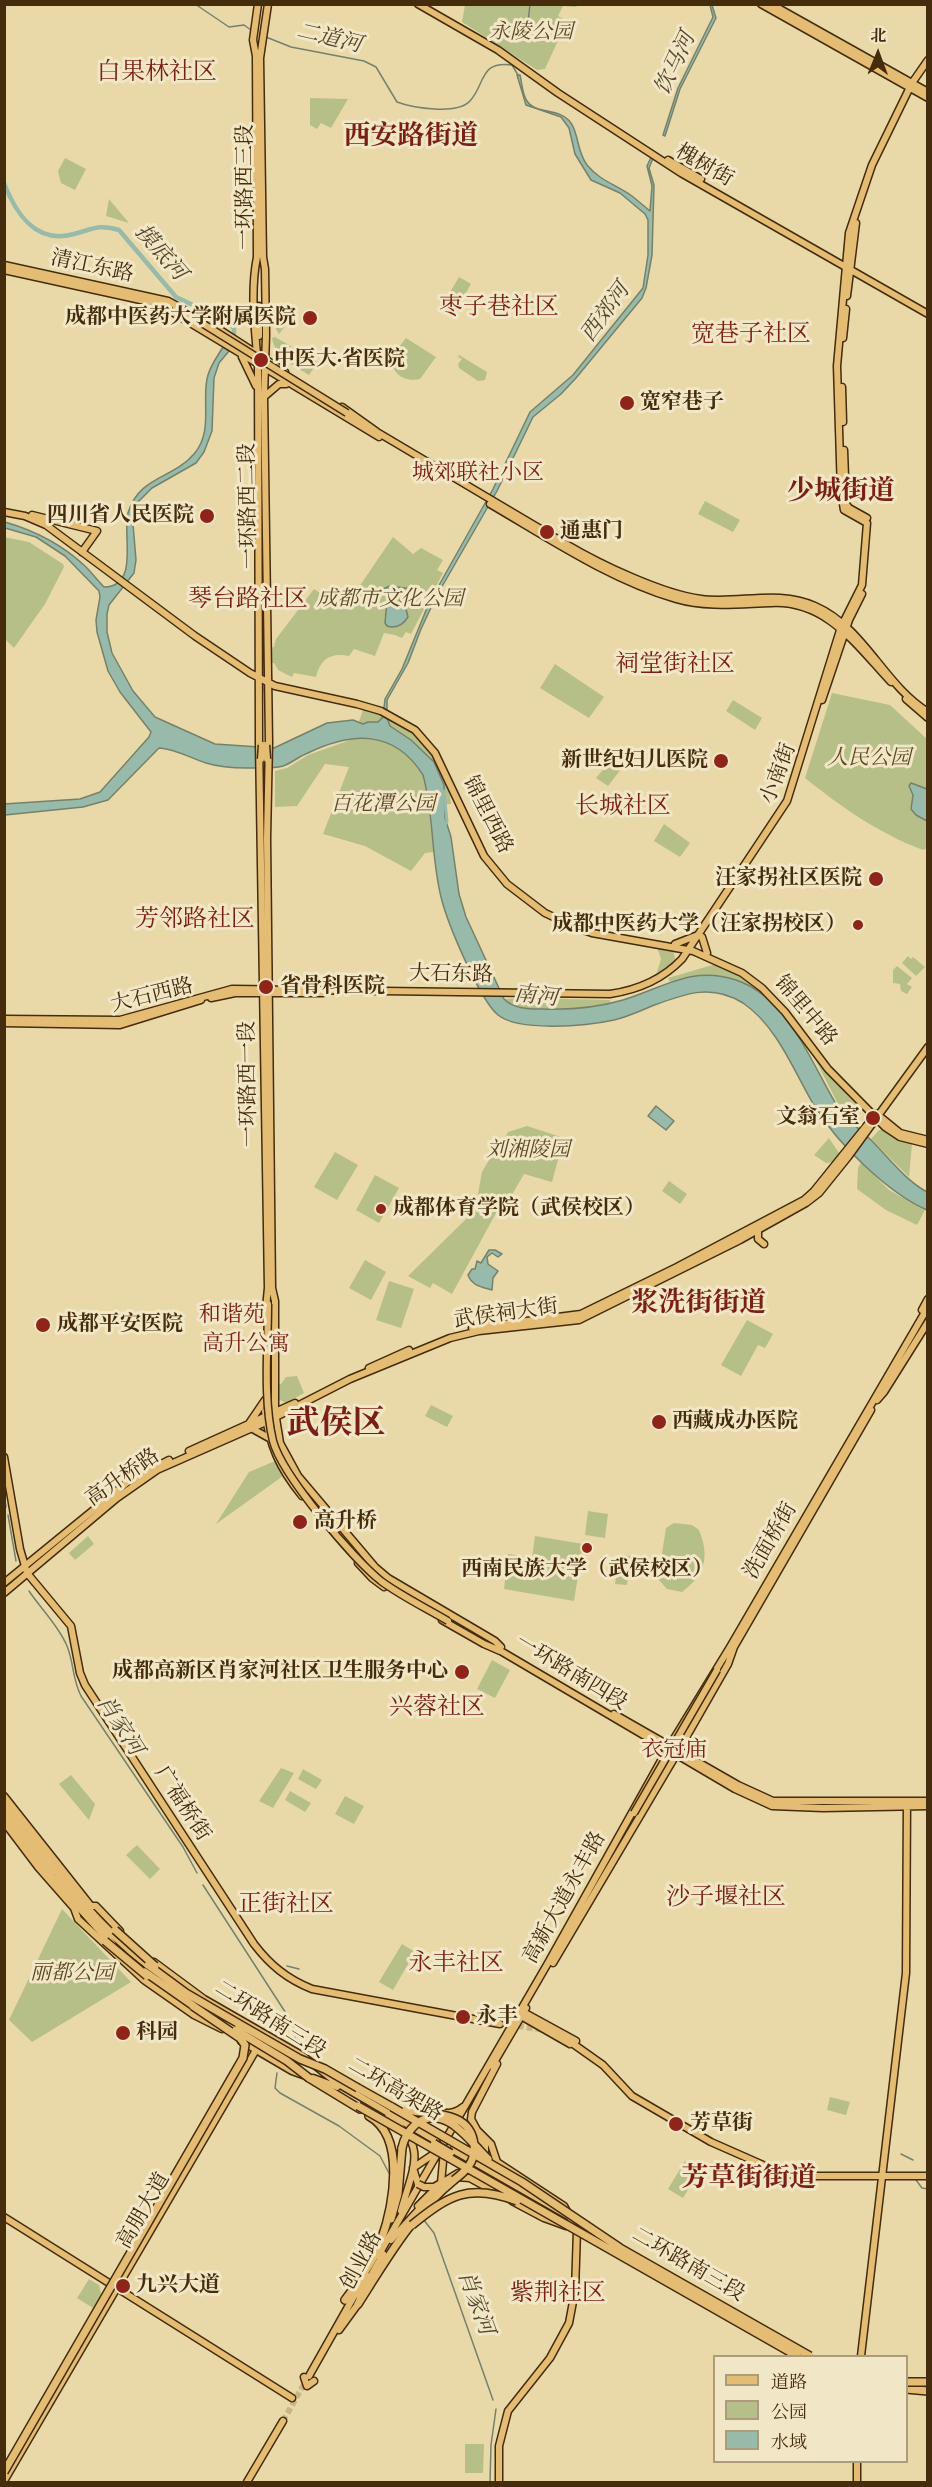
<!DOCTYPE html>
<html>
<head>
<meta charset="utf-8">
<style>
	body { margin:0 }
	#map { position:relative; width:932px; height:2487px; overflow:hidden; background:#e9d9a8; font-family:Alegreya,"Noto Serif SC",serif }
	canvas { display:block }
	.frame { position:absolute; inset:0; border:6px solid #442c0c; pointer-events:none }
	.legend { position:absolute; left:713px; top:2355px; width:195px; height:108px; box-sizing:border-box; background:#f1e6c6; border:2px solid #ac9c7c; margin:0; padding:8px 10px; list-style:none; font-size:18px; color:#442c0c }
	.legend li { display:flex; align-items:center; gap:12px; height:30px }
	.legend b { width:30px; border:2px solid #ac9c7c }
	.north { position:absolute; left:848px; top:24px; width:60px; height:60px; -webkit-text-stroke:4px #f1e6c6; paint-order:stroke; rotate:1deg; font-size:16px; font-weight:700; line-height:24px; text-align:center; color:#442c0c }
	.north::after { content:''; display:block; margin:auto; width:21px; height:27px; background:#442c0c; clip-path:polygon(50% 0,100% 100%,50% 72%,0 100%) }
</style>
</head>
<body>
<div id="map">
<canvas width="932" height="2487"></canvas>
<div class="frame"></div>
<ul class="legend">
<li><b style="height:8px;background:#e4bc74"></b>道路</li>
<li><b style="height:16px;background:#b6bf88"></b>公园</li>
<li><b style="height:16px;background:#97baaa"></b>水域</li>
</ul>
<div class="north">北</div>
</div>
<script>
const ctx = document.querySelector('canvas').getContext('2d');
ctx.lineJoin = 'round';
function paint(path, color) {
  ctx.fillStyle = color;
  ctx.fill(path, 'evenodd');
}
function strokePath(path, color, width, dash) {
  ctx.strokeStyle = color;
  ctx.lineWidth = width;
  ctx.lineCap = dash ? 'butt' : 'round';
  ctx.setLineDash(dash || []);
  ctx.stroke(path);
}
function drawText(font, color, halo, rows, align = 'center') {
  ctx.font = font + ' Alegreya,"Noto Serif SC",serif';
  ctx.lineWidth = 6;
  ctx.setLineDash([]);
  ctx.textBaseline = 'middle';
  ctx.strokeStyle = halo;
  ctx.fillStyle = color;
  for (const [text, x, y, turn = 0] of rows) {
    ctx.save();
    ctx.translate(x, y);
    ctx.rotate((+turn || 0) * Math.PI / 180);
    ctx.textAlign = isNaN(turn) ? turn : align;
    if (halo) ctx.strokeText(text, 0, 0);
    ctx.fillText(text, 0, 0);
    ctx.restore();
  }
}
const green = new Path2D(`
	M465 5V4L578 5 576 7 563 6 558 16 567 21 545 69 537 70 462 22Z
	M310 98 348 99 331 128 321 123 317 129 310 125Z
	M65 158 86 169 75 190 61 183 58 171Z
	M109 199 129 223 106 216Z
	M459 277 471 284 461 301 449 294Z
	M275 312H293L294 320 286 325 279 334 276 329Z
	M275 337 318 362 309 375C294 366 275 357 272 338Z
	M406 338 436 357 420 379C404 383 387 372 395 354 397 349 402 343 406 338Z
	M459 355 487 372 485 380 478 381 459 368 458 364 462 359 458 357Z
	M705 501 740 520 733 532 698 514Z
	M4 537 29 542 63 564 64 567 45 604 14 648 5 639Z
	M393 537 413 554 421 548 443 560 437 570 443 573 411 634 406 632 402 638 395 635 384 633 375 656 354 649 349 656C331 652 320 659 316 677L294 673 292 677 278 670 274 663H270V648L274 647 276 639 314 589 344 609Z
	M555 664 604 697 589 718 540 688Z
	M832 693 890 705 927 739V848L923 850C880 834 841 807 805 778Z
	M733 700 762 718 755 730 726 711Z
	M363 710C409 713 448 760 451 804L428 805 434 852 425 853 411 871 365 846 323 834 349 767 325 764 297 806 275 807V771L287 768 308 755 353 739Z
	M611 760 622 768 608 786 596 778Z
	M664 824 690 843 680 857 654 841Z
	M657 947 673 950 676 962 656 975 661 959Z
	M908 956 911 959 913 957 925 967 916 976 902 963Z
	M716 964 748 980 766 994 763 996C736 974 702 970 670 982L668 978Z
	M897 966 912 978 907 984 912 987 907 994 901 991 900 984 893 983V970Z
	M523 998 610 1000 611 1004C587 1009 521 1017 504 999Z
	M813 1055 859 1109 861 1128 859 1129 838 1104Z
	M527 1126 564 1138 552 1182 524 1174 503 1210 496 1213 452 1294 433 1283 430 1288 408 1276 466 1219 477 1199 482 1172 495 1150 502 1151V1144L508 1132Z
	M879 1130H886L912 1144 909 1177 871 1139Z
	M829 1138 839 1153 834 1162 826 1163 814 1155Z
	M335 1152 358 1165 337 1200 314 1187Z
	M861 1162 889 1190 925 1210 917 1225 886 1210 857 1189 858 1168Z
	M375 1175 399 1188 379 1223 356 1210Z
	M669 1181 687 1194 680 1204 662 1191Z
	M365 1260 386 1272 371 1300 349 1288Z
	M389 1281 414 1289 401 1328 376 1320Z
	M747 1320 773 1334 765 1348 758 1345 741 1376 721 1365Z
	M297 1376 304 1393 286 1403 278 1399 277 1384H281L286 1377Z
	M431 1405 453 1416 447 1427 425 1416Z
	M275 1461 283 1476 216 1524 249 1472Z
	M588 1511 608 1514 605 1538 585 1535Z
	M674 1523 692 1525 699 1530C710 1557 705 1575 682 1592L667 1589 658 1579 666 1528Z
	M88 1536 94 1544 75 1560 69 1553Z
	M535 1536 583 1544 574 1601 504 1589 508 1554 532 1558Z
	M619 1555 631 1556 627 1585 615 1584Z
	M492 1660 510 1670 495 1698 477 1689Z
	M281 1768 294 1773 273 1808 259 1801Z
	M303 1769 322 1780 316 1789 298 1779Z
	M71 1775 95 1804 89 1820 59 1784Z
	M290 1791 311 1803 305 1812 285 1800Z
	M345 1796 364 1806 354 1824 335 1814Z
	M137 1845 160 1869 150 1879 126 1855Z
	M62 1909 131 1982 32 2042 9 2020Z
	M402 1944 415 1952 393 1990 379 1982Z
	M830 2097 850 2102 846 2115 827 2110Z
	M685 2161 700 2170 683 2198 668 2189Z
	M89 2279 99 2285 101 2294 93 2308 77 2298Z
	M465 2444H484L483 2473H465Z`);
const water = new Path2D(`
	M710 5H712L716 18 680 89 665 136 663 135 678 88 713 17Z
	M517 75H520C522 83 522 94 527 101 536 115 560 107 571 123 579 135 577 152 587 165 600 181 617 185 632 196 638 201 644 206 650 211L652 186 647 166 652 155 654 156 649 168 654 185 652 255 646 288 642 298 576 378 561 394 533 417 497 491 436 597 421 629 408 663 387 700V718L390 726 411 740 434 762 444 785 445 818 451 837 459 894 466 917 504 999C514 1009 528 1009 542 1009 569 1010 596 1008 623 1000 663 988 692 965 736 980 789 998 810 1061 836 1104 845 1119 859 1129 871 1140 889 1158 905 1180 927 1192V1210C888 1193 838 1144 815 1107 794 1072 778 1027 743 1003 711 983 684 994 652 1006 640 1011 627 1017 614 1020 587 1026 519 1032 498 1015 479 999 447 922 441 897 431 857 434 815 423 775 394 729 352 732 308 753 299 756 292 763 283 766 273 769 258 768 247 768 234 768 219 767 206 763 190 758 176 749 159 748L108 800 83 807 5 815 4 804 80 799 100 792 149 737 151 732 120 692 108 671 97 632 96 620 100 597 99 591 65 556 36 537 5 528V522C36 531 62 544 86 567 92 573 98 581 104 587 140 587 122 533 128 513 139 476 173 479 194 454 213 432 202 404 207 379 209 367 217 357 223 347L229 351 219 363 214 378 212 431 204 452 196 463 152 488 138 502 133 524 136 560 134 573 109 605 107 614V632L112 653 133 691 155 717 215 744 274 748 327 723 353 720 363 724 368 722H378L383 717 385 699 402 669 429 603 493 489 530 412 573 375 643 288 648 255V220L645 214 620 193 591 180 575 154 569 128 561 117 526 105Z
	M390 586 412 589 419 599 414 597 406 609 408 617C403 625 397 629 387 626L385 623 387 601 396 606 401 603 398 595 393 602 387 599 383 589Z
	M911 783 927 789V821L916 815 911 809 913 795 909 786Z
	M656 1106 674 1121 666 1130 648 1116Z
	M489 1250H495L502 1254 498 1257 492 1253 487 1257 488 1264 498 1271 493 1278 492 1290C482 1287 472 1286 468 1275L472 1269H475L477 1261 481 1263Z`);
const stream = new Path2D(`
	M195 4 229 27 244 25 251 30
	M266 37 291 47 364 61 376 67 397 102C413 108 457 115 470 101 486 83 479 61 512 65L518 75
	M526 41 530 4
	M4 1496 6 1507
	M8 1515 16 1561
	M29 1591C41 1609 59 1626 67 1646 74 1663 72 1678 81 1696L183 1847 197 1873
	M203 1885 291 2021 296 2033 295 2042
	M287 1966 299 1969
	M277 2073 275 2088 280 2093 339 2126 380 2156 391 2177
	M901 2154 913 2160
	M916 2180 922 2188 928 2189
	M423 2219 434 2233 493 2400
	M490 2482 491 2445 496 2409`);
const canal = new Path2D(`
	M444 791 447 822 445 825`);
const river = new Path2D(`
	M4 183C16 214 36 245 74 234 93 229 99 224 119 230L176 297 229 322 234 329V334`);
const majorTunnel = new Path2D(`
	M262 337 263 355
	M262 607V691
	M500 2023 544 2030
	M283 2421 307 2379`);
const major = new Path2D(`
	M258 4 253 40 256 56 257 257C250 292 255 330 258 365L259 743 268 1288 266 1308
	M268 4 260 58 263 257 265 269 266 335 264 396 269 742 267 838 272 1288 275 1301V1412L280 1443 298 1476 375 1567 388 1578 495 1641 501 1647
	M418 4 498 50 558 93 681 173 928 314
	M761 4 928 98
	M771 4 928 92
	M668 160 701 179
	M4 265 168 301 214 326 285 372
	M4 270 159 304
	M847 296 856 223
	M157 303 379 437
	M259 306V336
	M843 338 846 309
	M242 357 256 386
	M842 387 843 422
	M265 396 279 384H286
	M342 407 377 432 566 544C600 564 662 594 701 599 739 604 778 589 815 606 865 628 883 684 928 712
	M844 450 846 504 849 508 867 518
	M490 504C550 539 609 579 676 599 707 608 739 604 771 603 827 600 857 646 891 682
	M4 512 25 516 46 525 195 636 250 673 275 686 357 704 381 711 415 730 435 753 484 856 507 884 545 913 575 927 592 933 693 951 742 973 762 988 785 1012 828 1069 885 1127 900 1137 928 1144
	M32 515 97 531 82 552
	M906 699 928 718
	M822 700 849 620 862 594
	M702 937 707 953
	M675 944 698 935
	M211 998 235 993H323
	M4 1019 120 1020 232 989 610 994C637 990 663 979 682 959L787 801 841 627 862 585 867 523 844 510 841 492 837 366 849 233 872 165 912 83 928 60
	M4 1023 120 1025 201 1000
	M878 1115 900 1133 928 1140
	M758 1230V1239L764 1244
	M922 1310 928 1299
	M472 1328 581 1314 677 1267 804 1200 814 1191 876 1114
	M369 1368 409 1350
	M877 1400 884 1392 928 1322
	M265 1411C269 1445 280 1469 302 1496
	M250 1422 265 1400
	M251 1428 269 1438
	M189 1451 295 1403
	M4 1457 20 1549 27 1573 71 1626 80 1673 85 1685 254 1944C270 1965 287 1979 312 1989L500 2024
	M358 1563 372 1578 384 1587
	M4 1583 129 1481 169 1460
	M4 1593 117 1498 157 1470 266 1422 350 1379 450 1338 479 1331 579 1320 740 1240 806 1203 819 1193 848 1157 928 1047
	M442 1620 484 1644 500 1651
	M499 1650 735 1789 772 1806 823 1808 928 1806
	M614 1714 738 1785 773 1801H928
	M4 1796 91 1906H96L120 1931
	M4 1822 38 1867 74 1908 78 1919 144 1980 194 2015 222 2029
	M154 1962 204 1999 303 2056 337 2083 436 2141
	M553 1963 676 1755 728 1664 734 1647 871 1410
	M523 2012 576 2041
	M521 2016 570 2044
	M241 2041 292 2071 303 2075
	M569 2041 603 2065 632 2096 711 2142 770 2168 786 2174 809 2176H928
	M497 2064 472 2112 471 2119 477 2130 491 2144 497 2162 564 2206 577 2230 575 2291 569 2323 550 2358 508 2411 499 2446V2482
	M492 2066 526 2008
	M313 2078 337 2087
	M410 2110C433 2103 444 2122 463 2107
	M388 2117C430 2145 412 2170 401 2211
	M470 2132 485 2144V2151L481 2158
	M453 2150 570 2217
	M455 2177 470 2178 501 2195
	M418 2184 413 2168 438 2151
	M424 2187H434L441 2183 444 2151
	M512 2201 544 2218 566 2226
	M418 2206 440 2184 458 2173
	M4 2217 292 2398
	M391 2240 423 2205
	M378 2256 548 1963 667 1750 730 1647 928 1307
	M339 2330 358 2304 362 2292 383 2254
	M861 2356 906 1973 907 1801
	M309 2376 366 2275
	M304 2377 307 2386 314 2381
	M857 2462V2482
	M4 2481 256 2050
	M247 2482 283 2421`);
const highway = new Path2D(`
	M4 1804C48 1860 91 1922 148 1965
	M4 1815 52 1877 112 1944
	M309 2078 360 2109
	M358 2088 392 2107
	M391 2219 398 2194 402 2148
	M345 2300C358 2283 374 2261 381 2241 393 2207 407 2137 369 2116
	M358 2304C386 2260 413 2213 454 2180
	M906 2389 928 2391`);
const majorBridge = new Path2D(`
	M176 307 347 413
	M266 745 267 759
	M261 759 262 745
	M268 1304C268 1346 263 1400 273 1441 282 1475 353 1559 381 1581 401 1596 426 1608 448 1621
	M634 1813 717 1670
	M434 2143 451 2153
	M418 2184 424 2187`);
const highwayBridge = new Path2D(`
	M115 1930 155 1966
	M105 1941 147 1976
	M148 1965 186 1993 222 2014 300 2059 325 2069 358 2088
	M145 1972 195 2007
	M236 2030 287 2061 309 2078
	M358 2106 797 2356
	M392 2107 522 2182 620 2248 810 2356
	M406 2110C431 2115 471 2110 474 2145 476 2161 466 2171 454 2180
	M402 2148C404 2138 408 2131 416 2124 445 2102 470 2142 488 2159
	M412 2225C449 2195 469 2183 517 2201
	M906 2382H928
	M4 2472 243 2058 245 2045 240 2038 193 2006`);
const markers = [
	[310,318,8,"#8f2418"],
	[261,360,8,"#8f2418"],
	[627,403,8,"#8f2418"],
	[207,516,8,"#8f2418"],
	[547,532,8,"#8f2418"],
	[721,761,8,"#8f2418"],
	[876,879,8,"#8f2418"],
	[858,925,6,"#8f2418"],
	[266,987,8,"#8f2418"],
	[873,1118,8,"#8f2418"],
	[381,1209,6,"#8f2418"],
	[43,1325,8,"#8f2418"],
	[659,1422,8,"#8f2418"],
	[300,1522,8,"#8f2418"],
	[587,1548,6,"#8f2418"],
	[462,1672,8,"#8f2418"],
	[463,2017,8,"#8f2418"],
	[123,2033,8,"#8f2418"],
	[676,2124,8,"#8f2418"],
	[123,2286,8,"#8f2418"]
];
const parkNames = [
	["永陵公园",531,33],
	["成都市文化公园",390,600],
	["人民公园",869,759],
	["百花潭公园",383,805],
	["刘湘陵园",528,1151],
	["丽都公园",72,1974]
];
const streetNames = [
	["槐树街",704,166,30],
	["一环路西三段",246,187,-90],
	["清江东路",92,267,12],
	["一环路西二段",249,506,-91],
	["小南街",779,774,-69],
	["锦里西路",487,815,63],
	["大石东路",451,975,1],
	["大石西路",152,996,-14],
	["锦里中路",805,1011,50],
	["一环路西一段",249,1084,-91],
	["武侯祠大街",506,1314,-8],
	["高升桥路",123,1478,-35],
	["洗面桥街",771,1541,-60],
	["一环路南四段",571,1673,31],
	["广福桥街",182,1804,57],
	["高新大道永丰路",565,1898,-61],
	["二环路南三段",270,2020,32],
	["二环高架路",395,2090,30],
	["高朋大道",144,2211,-60],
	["创业路",362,2261,-62],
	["二环路南三段",688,2265,30]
];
const poiNames = [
	["成都中医药大学附属医院",296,318,"right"],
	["中医大·省医院",274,360],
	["宽窄巷子",640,403],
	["四川省人民医院",194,516,"right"],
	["通惠门",560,532],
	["新世纪妇儿医院",708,761,"right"],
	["汪家拐社区医院",862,879,"right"],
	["成都中医药大学（汪家拐校区）",846,925,"right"],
	["省骨科医院",280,987],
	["文翁石室",860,1118,"right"],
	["成都体育学院（武侯校区）",393,1209],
	["成都平安医院",57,1325],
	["西藏成办医院",672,1422],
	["高升桥",314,1522],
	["西南民族大学（武侯校区）",587,1570,"center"],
	["成都高新区肖家河社区卫生服务中心",448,1672,"right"],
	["永丰",476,2017],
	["科园",136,2033],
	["芳草街",690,2124],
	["九兴大道",136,2286]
];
const waterNames = [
	["二道河",329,39,13],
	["饮马河",676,64,-65],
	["摸底河",160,253,49],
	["西郊河",606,313,-54],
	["南河",536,997,6],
	["肖家河",119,1726,57],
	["肖家河",475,2303,70]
];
const neighbourhoodNames = [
	["城郊联社小区",478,474],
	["和谐苑",232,1316],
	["高升公寓",246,1345],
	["衣冠庙",674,1751]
];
const quarterNames = [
	["白果林社区",157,73],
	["枣子巷社区",499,308],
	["宽巷子社区",751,335],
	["琴台路社区",248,600],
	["祠堂街社区",675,665],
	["长城社区",623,807],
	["芳邻路社区",195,920],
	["兴蓉社区",437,1708],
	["沙子堰社区",726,1898],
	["正街社区",286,1905],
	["永丰社区",456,1964],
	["紫荆社区",558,2294]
];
const districtNames = [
	["西安路街道",411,137],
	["少城街道",841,492],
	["浆洗街街道",699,1304],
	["芳草街街道",749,2179]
];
const townNames = [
	["武侯区",336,1425]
];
paint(green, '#b6bf88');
paint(water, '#97baaa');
strokePath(water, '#76816b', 1.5);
strokePath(stream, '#76816b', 1.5);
strokePath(canal, '#97baaa', 3);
strokePath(river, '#97baaa', 4.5);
strokePath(majorTunnel, '#c8b689', 6, [6, 3]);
strokePath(major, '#442c0c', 9);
strokePath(highway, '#442c0c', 10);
strokePath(major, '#e4bc74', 6);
strokePath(highway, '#e4bc74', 7);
strokePath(majorBridge, '#442c0c', 9, []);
strokePath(highwayBridge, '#442c0c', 10, []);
strokePath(majorBridge, '#e4bc74', 6);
strokePath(highwayBridge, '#e4bc74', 7);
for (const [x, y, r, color] of markers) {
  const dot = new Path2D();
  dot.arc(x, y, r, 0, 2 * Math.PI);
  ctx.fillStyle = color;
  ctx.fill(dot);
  strokePath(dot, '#f1e6c6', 2);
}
drawText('italic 21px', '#5b4925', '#f1e6c6', parkNames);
drawText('21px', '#442c0c', '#f1e6c6', streetNames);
drawText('bold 21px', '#442c0c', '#f1e6c6', poiNames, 'left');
drawText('italic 22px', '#55482c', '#f1e6c6', waterNames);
drawText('22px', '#7a1f14', '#f1e6c6', neighbourhoodNames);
drawText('24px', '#7a1f14', '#f1e6c6', quarterNames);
drawText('bold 27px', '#7a1f14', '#f1e6c6', districtNames);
drawText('bold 33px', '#7a1f14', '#f1e6c6', townNames);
</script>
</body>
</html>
